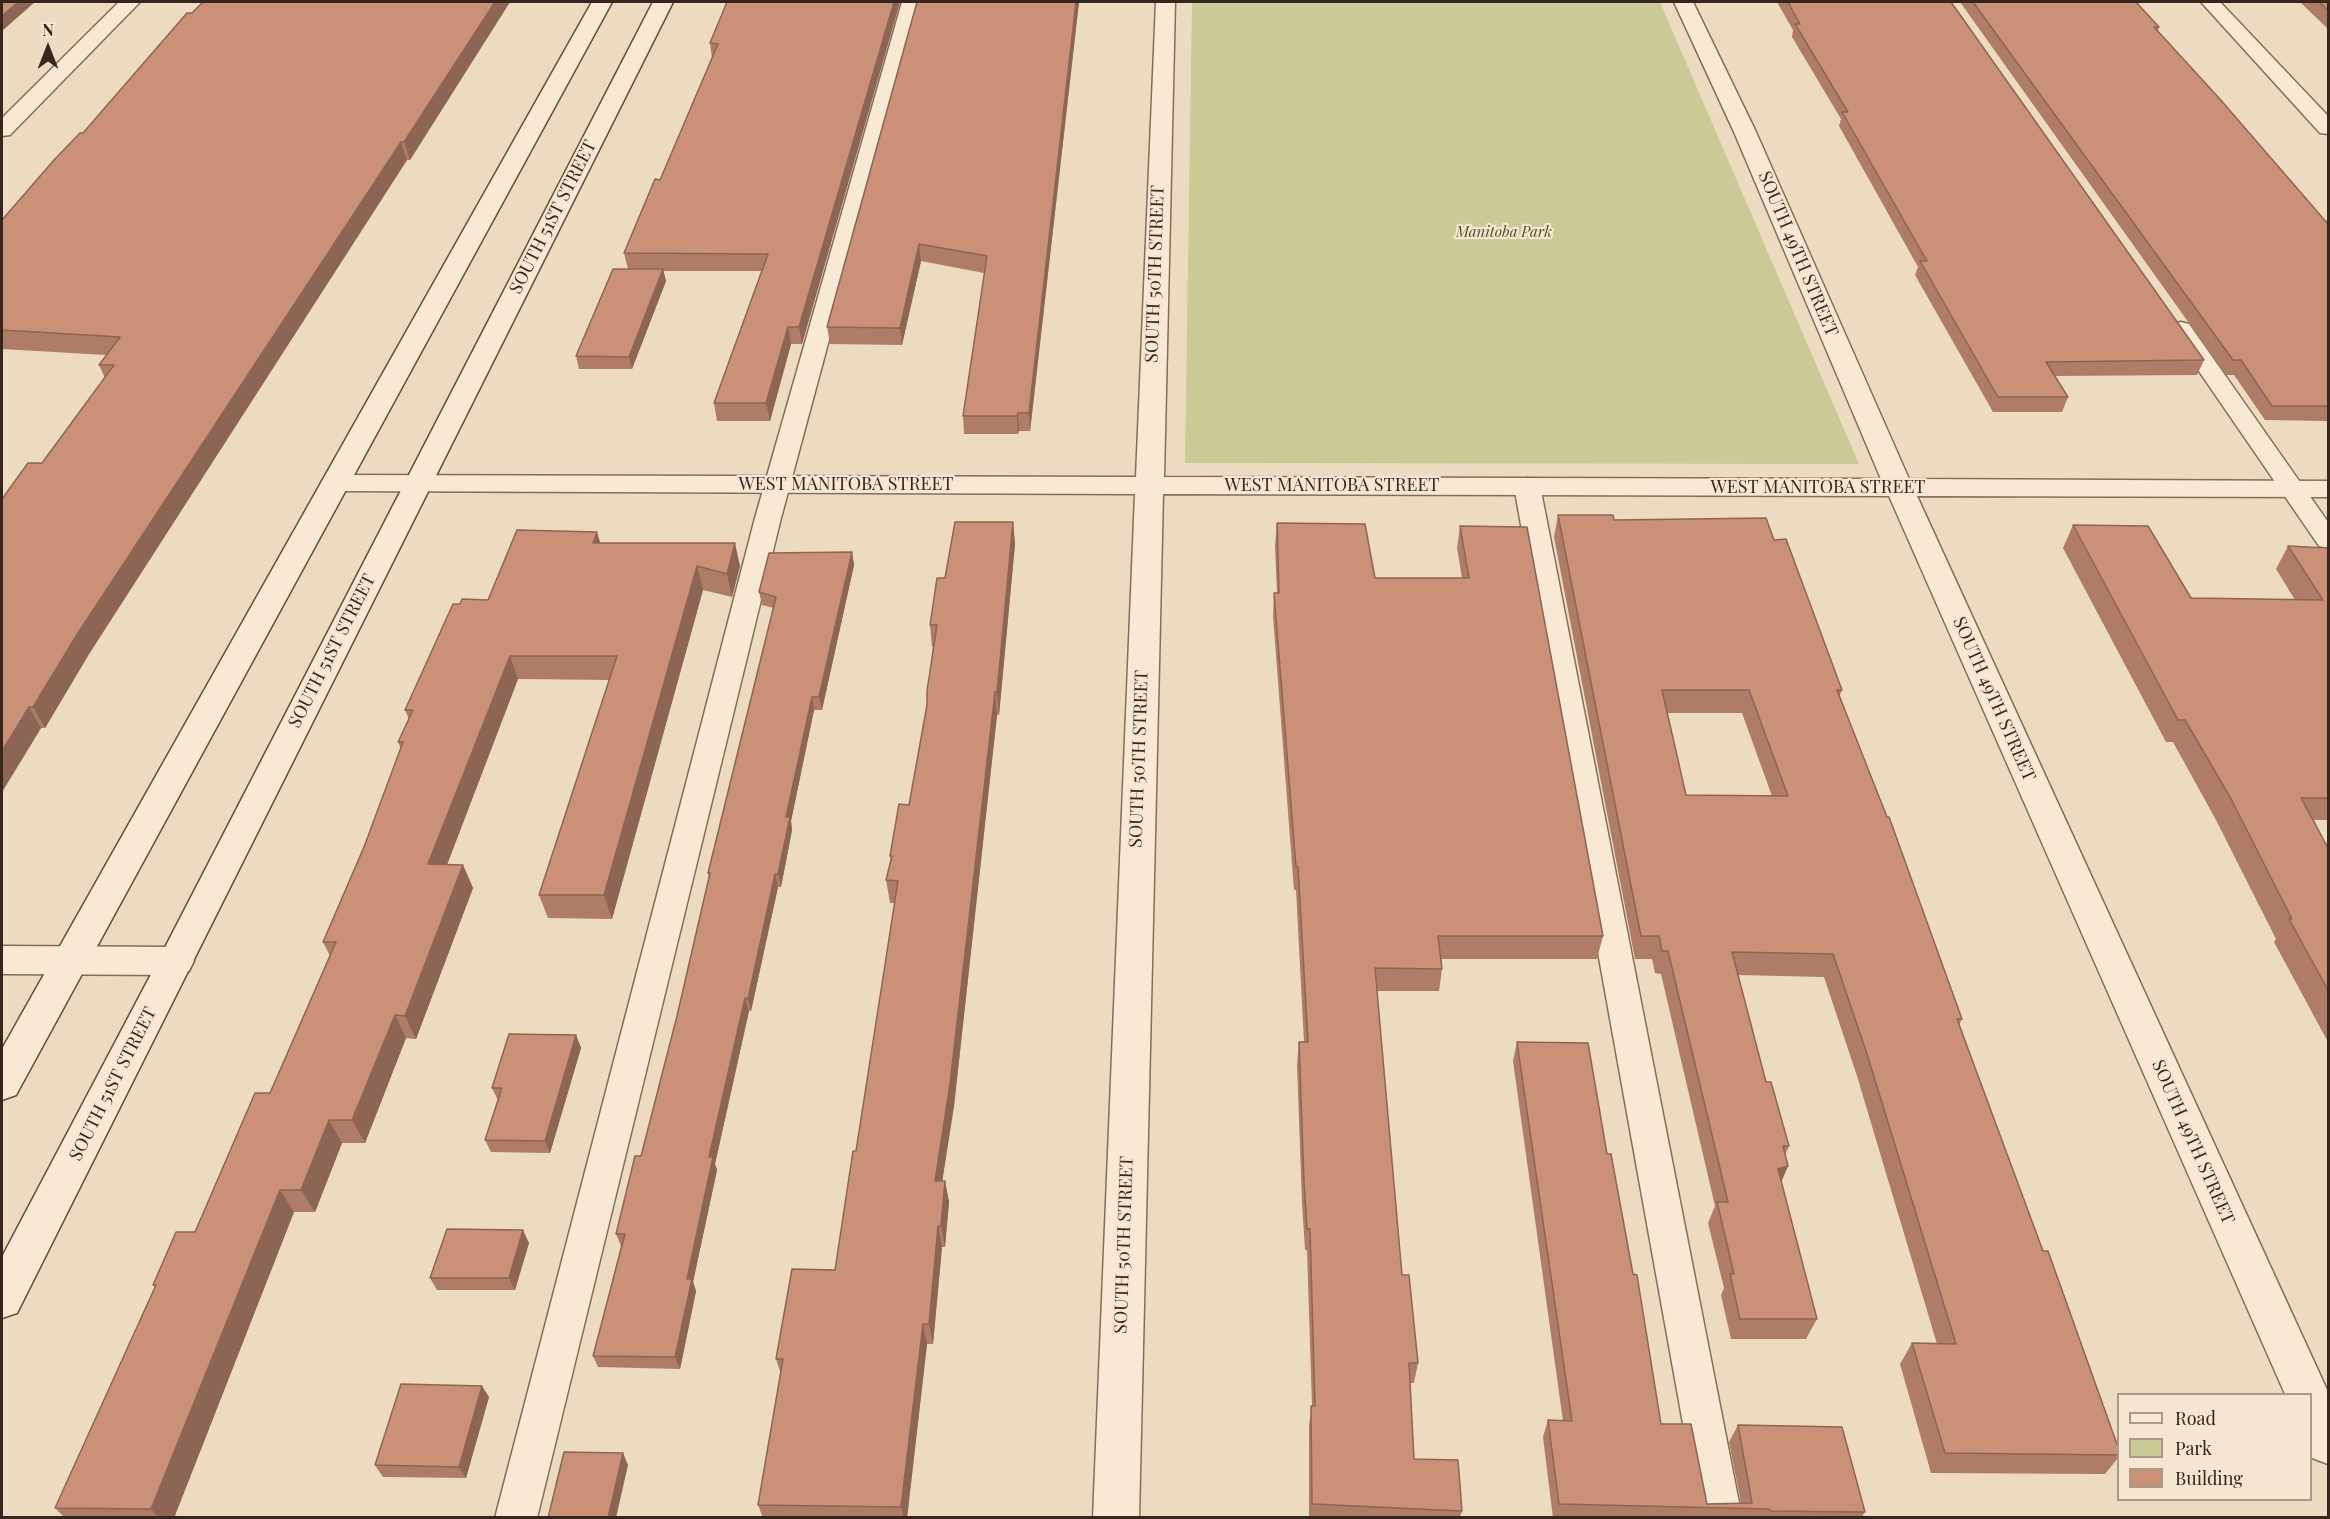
<!DOCTYPE html>
<html>
<head>
<meta charset="utf-8">
<style>
	body { margin:0 }
	#map { position:relative; width:2330px; height:1519px; overflow:hidden; background:#eddbc1; font-family:"Playfair Display",serif }
	canvas { display:block }
	.frame { position:absolute; inset:0; border:3px solid #36261d; pointer-events:none }
	.legend { position:absolute; left:2117px; top:1393px; width:195px; height:108px; box-sizing:border-box; background:#f4e6d1; border:2px solid #a89989; margin:0; padding:8px 10px; list-style:none; font-size:18px; color:#36261d }
	.legend li { display:flex; align-items:center; gap:12px; height:30px }
	.legend b { width:30px; border:2px solid #a89989 }
	.north { position:absolute; left:18px; top:18px; width:60px; height:60px; -webkit-text-stroke:4px #f4e6d1; paint-order:stroke; rotate:0deg; font-size:16px; font-weight:700; line-height:24px; text-align:center; color:#36261d }
	.north::after { content:''; display:block; margin:auto; width:21px; height:27px; background:#36261d; clip-path:polygon(50% 0,100% 100%,50% 72%,0 100%) }
</style>
</head>
<body>
<div id="map">
<canvas width="2330" height="1519"></canvas>
<div class="frame"></div>
<ul class="legend">
<li><b style="height:8px;background:#f8e9d4"></b>Road</li>
<li><b style="height:16px;background:#caca96"></b>Park</li>
<li><b style="height:16px;background:#ca9078"></b>Building</li>
</ul>
<div class="north">N</div>
</div>
<script>
const ctx = document.querySelector('canvas').getContext('2d');
ctx.lineJoin = 'round';
function paint(path, color) {
  ctx.fillStyle = color;
  ctx.fill(path, 'evenodd');
}
function strokePath(path, color, width, dash) {
  ctx.strokeStyle = color;
  ctx.lineWidth = width;
  ctx.lineCap = dash ? 'butt' : 'round';
  ctx.setLineDash(dash || []);
  ctx.stroke(path);
}
function drawText(font, color, halo, rows, align = 'center') {
  ctx.font = font + ' "Playfair Display",serif';
  ctx.lineWidth = 4.5;
  ctx.setLineDash([]);
  ctx.textBaseline = 'middle';
  ctx.strokeStyle = halo;
  ctx.fillStyle = color;
  for (const [text, x, y, turn = 0] of rows) {
    ctx.save();
    ctx.translate(x, y);
    ctx.rotate((+turn || 0) * Math.PI / 180);
    ctx.textAlign = isNaN(turn) ? turn : align;
    if (halo) ctx.strokeText(text, 0, 0);
    ctx.fillText(text, 0, 0);
    ctx.restore();
  }
}
const green = new Path2D(`
	M1192 2H1660L1859 464 1185 463Z`);
const lane = new Path2D(`
	M902 2H920L781 518 537 1518H495L755 518Z
	M2181 322 2189 324 2328 522V548L2319 546 2170 329 2173 324Z
	M1527 478 1536 481 1540 486 1742 1518H1700L1514 486 1518 481Z`);
const street = new Path2D(`
	M119 2H140L10 135 2 136V118Z
	M1156 2H1175L1164 477 1881 479 1734 132 1674 2H1693L1756 132 1909 479 2328 481V497L1917 496 2328 1392V1464L2312 1458 2310 1394H2285L1889 496 1163 494 1139 1518H1093L1135 494 335 491 325 489 321 483 325 477 335 475 1136 477Z
	M2201 2H2220L2328 116V134L2320 133Z
	M2 946 176 947 189 951 194 961 189 971 176 975 2 974Z`);
const secondary = new Path2D(`
	M592 2H612L16 1095 2 1100V1049Z
	M653 2H673L17 1313 2 1318V1257L158 961Z`);
const wall = new Path2D(`
	M510 2 410 160H407L89 654 45 728H41L2 792V499L42 463 105 378 99 365 106 355 2 349V220L83 133 192 13Z
	M727 2H900L802 344H791L770 421H717L714 403 762 271H663L666 281 632 369H579L576 356 628 269 624 253 660 180 712 58 710 43Z
	M1079 2 1030 431H1019L1018 434H964L963 416 984 273 921 261 902 345 830 344 827 327Z
	M1777 2H1951L2204 360 2197 375 2055 376 2068 397 2062 412H1993L1915 275 1918 267 1839 126 1841 119 1792 37 1793 30Z
	M1960 2H2136L2159 27 2158 31 2328 224V421L2265 420 2234 375H2226Z
	M2300 2H2328V29Z
	M1558 515 1614 520 1774 540 1842 690 1839 697 1962 1019 1959 1025 2043 1251 2118 1447V1458L2105 1474 1931 1473 1900 1364 1912 1343 1937 1344 1857 1076 1824 977 1738 975 1766 1082 1789 1146 1785 1155 1788 1166 1781 1182 1817 1319 1806 1339H1731L1721 1295 1724 1288 1708 1223 1715 1206 1661 974 1655 973 1652 959H1635L1554 537ZM1667 713H1742L1772 796 1686 795Z
	M1013 522 1015 544 999 715H997L954 1106 942 1181H945L949 1202 945 1247H942L933 1344H927L907 1518H763L758 1505 781 1374 776 1359 835 1270 856 1151 895 903H890L886 880 891 862 890 856 909 805 927 705 933 647H932L930 625 945 578Z
	M1277 523 1375 578H1462L1457 548 1460 526 1603 936 1597 959H1441L1442 969 1439 991H1377L1402 1275 1418 1363 1414 1383H1410L1414 1459 1462 1511 1460 1518H1309V1425L1312 1406 1307 1250H1305L1302 1203 1297 1064 1299 1042H1304L1296 890H1294L1273 616 1274 593H1277L1275 546Z
	M2073 525 2191 598 2295 600 2276 569 2288 546 2328 548V820H2314L2328 848V1042L2274 942 2276 939 2216 820 2173 742H2166L2063 548Z
	M600 543 740 566 732 597 703 590 612 919 548 918 539 895 610 680 518 679 447 865H463L473 888 416 1039 406 1038 365 1143H342L315 1212H294L174 1518H65L55 1508 155 1287 153 1285 195 1232 270 1093 330 956 323 942 364 847 401 749 398 742 409 719 405 710 460 604 488 600Z
	M852 552 854 565 822 710H814L791 821 792 830 781 887H778L751 1011H749L715 1164 717 1170 693 1282 696 1291 680 1369 598 1367 593 1356 621 1246 616 1234 641 1156 677 1016 709 878 708 873 774 608 762 605 759 592Z
	M576 1035 581 1048 550 1153 491 1152 485 1140 498 1100 492 1088Z
	M1517 1042 1607 1154 1661 1424 1707 1504 1741 1503 1729 1442 1738 1425 1865 1512 1861 1518H1553L1543 1437 1548 1420 1563 1421 1513 1061Z
	M529 1243 515 1290H437L430 1278Z
	M489 1397 466 1478 383 1477 375 1465Z`);
const shadedWall = new Path2D(`
	M18 2H35L2 31V16Z
	M495 2H510L410 160 404 142Z
	M894 2H900L802 344 799 327Z
	M1076 2H1079L1030 431 1029 413Z
	M401 142 407 160 89 654 45 728 33 707 78 633Z
	M919 244 921 261 902 345 900 328Z
	M663 269 666 281 632 369 629 357Z
	M788 327 791 344 770 421 766 403Z
	M1018 413 1019 431 1018 434 1017 416Z
	M1013 522 1015 544 999 715 997 692Z
	M597 532 604 555 593 543Z
	M735 543 740 566 732 597 727 574Z
	M852 552 854 565 822 710 819 697Z
	M697 566 703 590 612 919 604 895Z
	M510 656 518 679 438 888 428 864Z
	M995 692 997 715 954 1106 939 1202 935 1181Z
	M812 697 814 710 791 821 792 830 781 887 778 874 786 817Z
	M29 707 41 728 2 792V751Z
	M463 865 473 888 416 1039 405 1016Z
	M775 874 778 887 751 1011 748 999Z
	M745 998 749 1011 715 1164 717 1170 693 1282 696 1291 680 1369 675 1357 687 1279 709 1157Z
	M395 1015 406 1038 365 1143 352 1120Z
	M576 1035 581 1048 550 1153 545 1141Z
	M329 1120 342 1143 315 1212 301 1190Z
	M1788 1166 1779 1187 1778 1169Z
	M945 1181 949 1202 945 1247 941 1226Z
	M280 1190 294 1212 174 1518H159L151 1509Z
	M938 1226 942 1247 933 1344 929 1324Z
	M523 1230 529 1243 515 1290 509 1278Z
	M923 1324 927 1344 907 1518H904L901 1507Z
	M482 1386 489 1397 466 1478 459 1467Z
	M623 1453 628 1465 616 1518H608Z`);
const building = new Path2D(`
	M2 2H18L2 16Z
	M203 2H495L404 142H401L78 633 33 707H29L2 751V499L28 463H42L114 365H99L120 337 2 330V220L54 160 80 133H83L187 13H192Z
	M727 2H894L799 327H788L766 403H714L768 254 624 253 655 179 660 180 718 44 710 43Z
	M917 2H1076L1029 413H1018L1017 416H963L987 256 919 244 900 328 827 327Z
	M1788 2H1951L2204 360 2046 362 2068 397H1998L1920 261H1927L1842 112H1848L1795 24H1800Z
	M1973 2H2136L2159 27H2154L2219 98 2328 224V406H2272L2241 360H2233Z
	M2319 2H2328V10Z
	M613 269H663L629 357 576 356Z
	M1558 515H1613L1614 520 1766 518 1774 540 1786 539 1842 690H1837L1887 817H1889L1962 1019H1957L2043 1251H2048L2118 1447V1455L1945 1453 1912 1343 1956 1344 1867 1054 1833 954 1732 952 1766 1082H1771L1789 1146H1783L1788 1166 1778 1169 1817 1319H1740L1730 1274H1734L1717 1202H1728L1668 951H1662L1659 936H1641ZM1662 690H1749L1788 796 1686 795Z
	M955 522H1013L997 692H995L950 1084 935 1181H945L941 1226H938L929 1324H923L901 1507 758 1505 783 1359H776L792 1269 835 1270 853 1151H856L898 881 886 880 892 856H890L899 804 909 805 927 705V691L937 625H930L937 578H945Z
	M1277 523 1365 524 1375 578H1469L1460 526 1527 527 1603 936H1438L1442 969 1375 968 1402 1275H1409L1418 1363H1409L1414 1459 1458 1460 1462 1511 1312 1504 1311 1406H1315L1310 1229H1307L1304 1182 1299 1042H1308L1298 867H1296L1274 593H1279Z
	M2073 525 2148 526 2191 598 2323 600 2288 546 2328 548V798H2301L2328 848V990L2289 919H2292L2230 797 2185 720H2178Z
	M517 530 597 532 593 543H735L727 574 697 566 604 895H539L617 656H510L428 864 463 865 405 1016 395 1015 352 1120H329L301 1190H280L151 1509 55 1508 156 1285H153L176 1232H195L255 1093H270L336 942H323L364 847 403 742H398L413 710H405L453 604H460L462 599 488 600Z
	M852 552 819 697H812L786 817H790L778 874H775L748 999 745 998 709 1157H713L687 1279H692L675 1357 593 1356 625 1234H616L635 1156H641L677 1016 710 873H708L776 597 759 592 769 553Z
	M509 1034 576 1035 545 1141 485 1140 502 1088H492Z
	M1517 1042 1588 1043 1607 1154H1611L1633 1274 1637 1275 1661 1424H1691L1707 1504 1752 1503 1738 1425 1842 1427 1865 1512 1770 1511 1769 1509 1559 1504 1548 1420 1572 1421Z
	M447 1229 523 1230 509 1278H430Z
	M401 1384 482 1386 459 1467 375 1465Z
	M564 1452 623 1453 608 1518H548Z`);
const farParknames = [
	["Manitoba Park",1504,232]
];
const streetNames = [
	["SOUTH 51ST STREET",553,217,-63],
	["SOUTH 49TH STREET",1798,254,67],
	["SOUTH 50TH STREET",1155,274,-88],
	["WEST MANITOBA STREET",846,484],
	["WEST MANITOBA STREET",1332,485],
	["WEST MANITOBA STREET",1818,487],
	["SOUTH 51ST STREET",332,651,-63],
	["SOUTH 49TH STREET",1994,699,66],
	["SOUTH 50TH STREET",1139,759,-88],
	["SOUTH 51ST STREET",113,1084,-63],
	["SOUTH 49TH STREET",2193,1142,66],
	["SOUTH 50TH STREET",1124,1245,-88]
];
paint(green, '#caca96');
strokePath(lane, '#866c59', 3);
strokePath(street, '#866c59', 3);
strokePath(secondary, '#684d3c', 3);
paint(lane, '#f8e9d4');
paint(street, '#f8e9d4');
paint(secondary, '#f8e9d4');
paint(wall, '#ae7c67');
paint(shadedWall, '#8d6554');
paint(building, '#ca9078');
strokePath(building, '#8d6554', 1.5);
drawText('italic 15px', '#4c5224', '#f4e6d1', farParknames);
drawText('18px', '#36261d', '#f4e6d1', streetNames);
</script>
</body>
</html>
